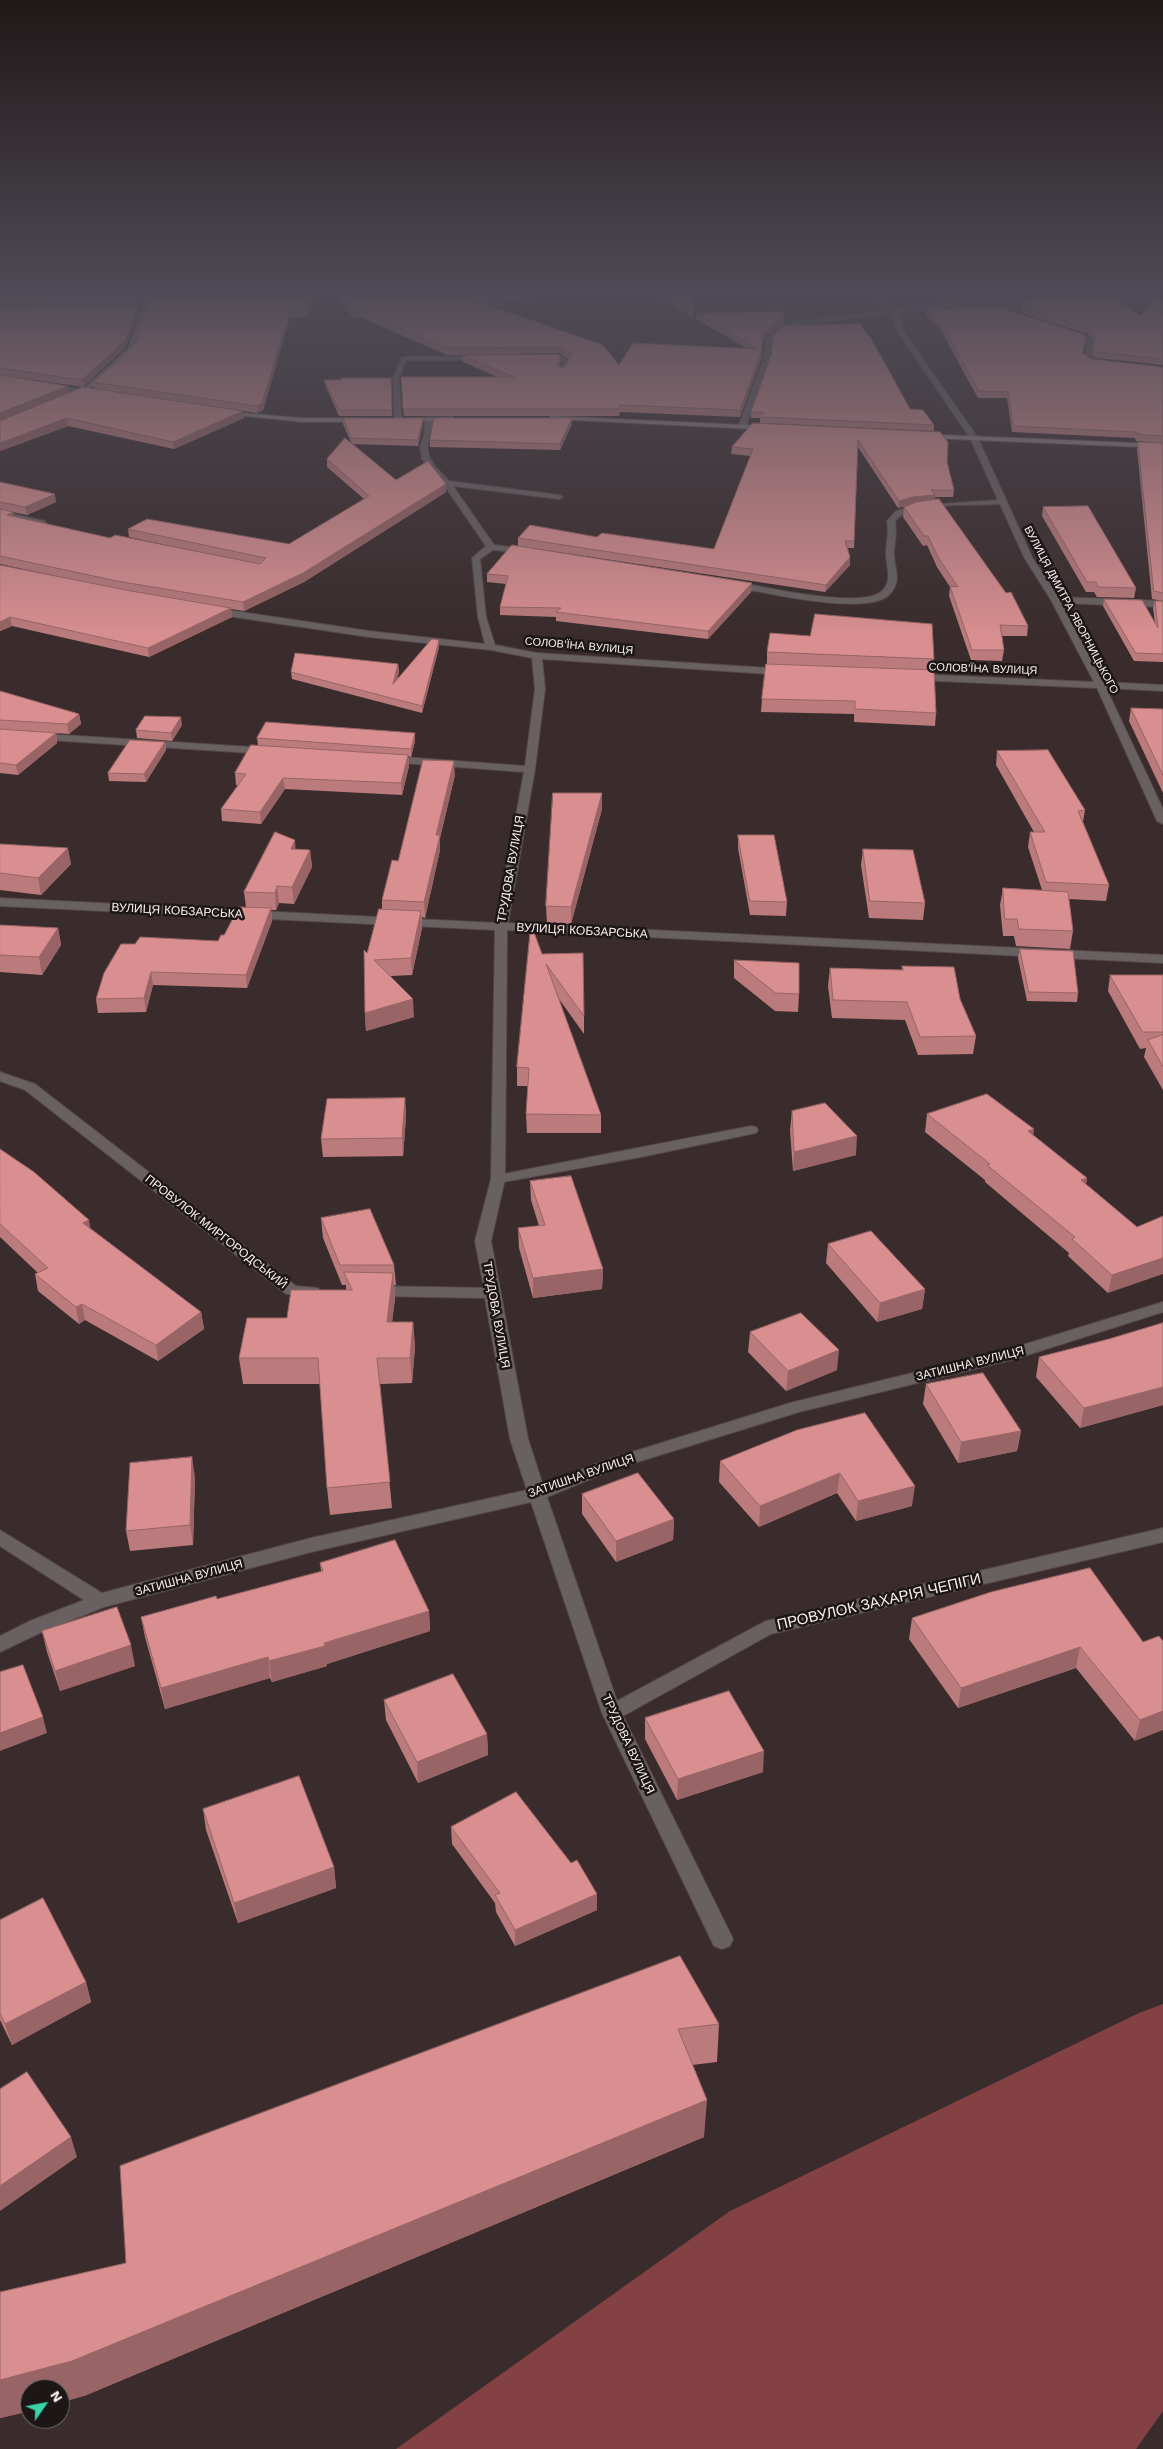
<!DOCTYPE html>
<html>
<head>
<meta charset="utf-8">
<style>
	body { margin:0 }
	#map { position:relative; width:1163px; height:2449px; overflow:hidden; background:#3a2c2c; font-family:"Work Sans",sans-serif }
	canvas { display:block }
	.north { position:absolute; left:20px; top:2379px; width:50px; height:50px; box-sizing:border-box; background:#1d1616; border:1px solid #756c6c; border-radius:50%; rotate:57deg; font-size:14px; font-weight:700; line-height:20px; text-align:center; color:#f9eeee }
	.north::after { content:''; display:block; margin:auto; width:18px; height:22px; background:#36d4a7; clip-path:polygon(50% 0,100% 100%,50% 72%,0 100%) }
</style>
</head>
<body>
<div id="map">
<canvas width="1163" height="2449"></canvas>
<div class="north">N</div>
</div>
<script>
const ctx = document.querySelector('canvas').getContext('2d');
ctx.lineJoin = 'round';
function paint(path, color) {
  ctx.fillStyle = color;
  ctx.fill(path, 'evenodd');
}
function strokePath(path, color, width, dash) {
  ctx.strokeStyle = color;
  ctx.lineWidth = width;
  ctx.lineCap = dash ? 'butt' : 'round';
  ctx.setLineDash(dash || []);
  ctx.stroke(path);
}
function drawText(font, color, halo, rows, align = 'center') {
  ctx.font = font + ' "Work Sans",sans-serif';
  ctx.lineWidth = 5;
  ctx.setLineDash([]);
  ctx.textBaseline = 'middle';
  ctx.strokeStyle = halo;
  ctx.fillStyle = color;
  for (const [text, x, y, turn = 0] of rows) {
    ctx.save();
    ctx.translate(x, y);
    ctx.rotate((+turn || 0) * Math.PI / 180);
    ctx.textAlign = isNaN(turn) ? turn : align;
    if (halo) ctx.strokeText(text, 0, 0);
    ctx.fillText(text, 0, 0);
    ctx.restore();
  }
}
const forest = new Path2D(`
	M1163 2004V2411L1136 2449H396L730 2211 1139 2013Z`);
const lane = new Path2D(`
	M751 1126 756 1127 758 1130 756 1133 641 1157 498 1183 491 1179 498 1175Z`);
const street = new Path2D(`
	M876 296H882L896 309 990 296H1163V299L991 300 898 312 904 332 978 438 1032 557 1058 597 1163 601V607L1061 603 1103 682 1163 685V691L1106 688 1163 809V824L1157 821 1097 688 915 680 910 677 915 674 1094 682 1051 600 1024 557 1000 504C975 506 910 501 895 521 897 532 895 540 894 551 893 568 904 579 889 595 869 614 786 597 761 592 751 590 735 590 728 584L732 581C759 586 863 610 882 591 894 579 885 565 886 551 887 540 889 532 887 521L896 511 912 506 998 500 970 438 898 332 892 313 795 326 782 330 771 341 769 360 746 427 742 429 738 427 763 360 765 340 778 328 794 322 890 310Z
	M1064 330 1087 336 1093 345 1090 357 1104 362V364L1084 359 1087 345 1083 338 1064 332Z
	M558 355 570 361 564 373 559 372 563 362C555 358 545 362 539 358Z
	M402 357 482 356 485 358 482 360H406L399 378 402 421 398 423 394 421 393 378Z
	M48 384 84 389 87 391 84 393 46 387Z
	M429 417 433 419C432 429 428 439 428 447 427 461 441 472 449 481L559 495 563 497 559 499 453 486 494 545 529 549 533 551 529 553 493 550 480 559 486 617 495 645 537 653 784 669 789 672 784 675 542 659 545 689 535 769 508 923 1163 955V963L507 930 505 1179 491 1241 528 1439 543 1485 603 1461 790 1403 1006 1350 1163 1302V1312L1015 1359 799 1412 615 1469 547 1497 617 1701 766 1621 1163 1528V1542L771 1634 623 1716 733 1939 730 1946 722 1949 714 1946 602 1713 531 1502 311 1552 104 1607 44 1631 0 1652V1636L30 1621 84 1600 0 1546V1530L102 1593 311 1538 527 1490 510 1439 485 1298 375 1296 369 1294 367 1291 369 1288 375 1286 484 1288 475 1241 491 1179 495 930 0 906V898L496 923 524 772 389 762 384 759 389 756 525 766 535 689 532 658 491 650 369 637 214 614 210 611 214 608 369 631 485 644 478 617 472 558 486 546 444 485 422 459 420 447 424 435 425 419Z
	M0 511 45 521 46 523 42 525 0 515Z
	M0 731 267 748 272 751 267 754 0 737Z
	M0 1072 35 1084 296 1286 318 1288 320 1291 318 1294H286L25 1090 0 1081Z`);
const secondary = new Path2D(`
	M145 296H151L133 349 104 378 86 392H82V390L128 348Z
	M222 411 302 418H363L367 420 363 422H302L224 414Z
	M551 416 771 426 775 428 771 430 549 419Z
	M453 417 455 420 404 422 400 420 404 418Z
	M920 434 1163 444V448L923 438H920Z`);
const wall = new Path2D(`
	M2 296H144L139 305 1 304 0 298Z
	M315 296 308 317H290L263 410 257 413 94 389 93 382Z
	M339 296H405L403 298 537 296 486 304 619 365 746 348 696 319V313L785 317V323L777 327 763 340 761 360 740 417 620 412 619 416H404L401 377H498L463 362 462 355 561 363 559 367 564 368 569 359 558 353 447 355 360 317 353 318Z
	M658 296H693V317Z
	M1021 301 1140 316 1163 301V365L1096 358 1091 356 1094 343 1088 334 1022 313V307L1020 306Z
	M0 306H137L138 313 126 347 83 387 0 375Z
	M927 309 1086 339 1083 353 1091 359 1163 367V443L1136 441 1135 438 1012 432 1007 398H978L940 329 926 315Z
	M391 378 392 416H339L325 385 324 380Z
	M68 386 69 393 244 418 174 449 68 426 0 451Z
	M910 409 934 425V431L760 423V418H751V412Z
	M343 418 423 424 418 446 353 444 396 480 446 492 304 582 244 611 231 609 232 617 149 657 12 626 0 631V565L74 580 0 564V482L56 502 27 515 13 512 14 516 110 538 194 551 129 537 128 529 289 544 364 499 327 467V459L352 444 343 424Z
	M572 418V424L560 450 430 447V440Z
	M940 432 954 490 953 497H935V499L1028 626 1027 636H1002L1004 650 1002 661 971 660 949 596 950 587 937 567 927 545 923 546 903 517 904 507 910 505 898 508 858 447 854 548H848L850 565 825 592 518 546V538L597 537 714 549 751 456 731 454 732 447Z
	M1138 442 1163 443V601L1152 599 1137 449Z
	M1043 507 1136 588 1134 598 1097 597 1094 592H1086L1042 516Z
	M487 574 751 592 708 639 556 621V617L500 615V607L506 584 487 582Z
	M1104 599 1155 623 1153 608 1155 601H1163V662L1134 661 1103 606Z
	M439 647 422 713 292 679 291 672 398 664 399 672 397 680Z
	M767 652 934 659 932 670 936 713 935 726 854 722V714L761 712 762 699 767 664Z
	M0 691 79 714 81 724 69 734 42 732 56 733 57 743 18 775 0 773Z
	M1131 708 1163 709V793L1129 721Z
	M182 725 172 741 137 738 136 730Z
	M257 738 415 741 411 757 408 756 409 766 402 795 285 789 261 824 222 821 221 809 238 785H236L235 773 258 745Z
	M165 742 166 750 146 782 109 781 108 773Z
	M997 751 1085 810 1083 822 1109 885 1106 901 1069 899 1073 931 1070 949 1016 946 1014 936H1003L1000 905 1003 888 1042 890 1028 847 1030 832H1034L996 765Z
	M455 775 440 838V850L425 918 422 917V928L412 975 391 976 414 1017 366 1031 365 1013 367 953 382 909V900L398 861Z
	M602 793V809L571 924 547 923 546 906Z
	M738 835 787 902 786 916 750 915 738 848Z
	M0 844 71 864 41 895 0 890Z
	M296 849 310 850 312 867 294 904 279 903 276 910H271L272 921 247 988 153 985 146 1012 98 1013 96 999 135 944 218 941 224 935 246 907 244 892Z
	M863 849 925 903 923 920 869 918 861 865Z
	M0 925 58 928 61 945 42 975 0 972Z
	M1020 949 1078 993 1077 1002 1027 1001 1018 958Z
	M542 954 584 1016V1034L559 999 601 1115V1133H527L526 1114 528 1086H517V1067Z
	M734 960 799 994 798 1012 775 1011 734 978Z
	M902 966 960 999 976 1036 973 1054 918 1055 905 1020 832 1018 828 986 830 968 902 970Z
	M1110 975H1163V1090L1144 1057 1146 1048 1140 1049 1108 991Z
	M405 1098 406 1117 403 1156 323 1157 321 1139Z
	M792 1111 856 1155 793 1171 790 1130Z
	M927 1114 1034 1129 1033 1135 1087 1178 1086 1184 1137 1227 1108 1293 1068 1256 1069 1253 985 1182V1180L925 1132Z
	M0 1149 90 1228 201 1312 204 1329 158 1361 85 1320 79 1324 38 1291 35 1274 38 1273 0 1237Z
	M530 1181 603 1269 602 1289 533 1298 519 1248 518 1228 539 1226 531 1200Z
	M321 1218 394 1265 396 1285H394L395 1298 392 1322H413L415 1347 412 1383 380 1384 392 1508 330 1515 327 1488 320 1384H243L239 1358 287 1318 346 1290V1285H342L323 1238Z
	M828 1244 925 1289 922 1309 877 1322 826 1263Z
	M1163 1323V1405L1080 1428 1036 1377 1039 1357 1109 1339Z
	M750 1332 837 1370 786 1391 748 1352Z
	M926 1384 1021 1431 1017 1451 958 1463 923 1404Z
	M797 1430 912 1506 856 1521 837 1493 759 1527 719 1482 720 1461Z
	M195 1477 193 1545 130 1551 126 1531Z
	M582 1494 674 1519 673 1540 616 1562 582 1514Z
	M320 1563 429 1611 430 1631 327 1664V1666L272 1682 270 1678 165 1709 145 1637 141 1617 217 1599 321 1571Z
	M912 1618 1143 1642 1163 1641 1135 1741 1076 1668 958 1708 909 1639Z
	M42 1631 135 1666 60 1691 47 1652Z
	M384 1700 487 1734 488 1755 418 1783 386 1720Z
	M645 1718 763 1772 677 1800 645 1739Z
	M203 1809 334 1867 336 1888 238 1923 206 1830Z
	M451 1827 571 1863 597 1894V1910L515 1946 496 1912 495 1903 452 1844Z
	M0 1920 86 1982 91 2002 12 2045 0 2020Z
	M680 1956 719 2024 717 2062 692 2065 704 2137 84 2396 30 2389V2411L0 2418V2292L126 2263Z`);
const shadedWall = new Path2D(`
	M140 296H144L139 305 138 299Z
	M150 296H194L151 302Z
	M313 296H315L308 317V311Z
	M498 296H537L474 306V300Z
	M137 306 138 313 126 347 83 387 82 380Z
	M290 311V317L263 410 257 413V406Z
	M360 311V317L353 318V312Z
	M785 317V323L777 327 763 340 761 360 740 417V410L763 334 777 321Z
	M561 356V363L557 373V366Z
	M68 386 69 393 0 421V413Z
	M243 411 244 418 174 449 173 442Z
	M67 418 68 426 0 451V443Z
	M423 418V424L418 446V440Z
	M572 418V424L560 450V444Z
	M446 484V492L304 582 244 611 243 602Z
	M55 494 56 502 27 515 25 507Z
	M935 495 934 503 912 504 898 508 899 501 913 497Z
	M13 512 15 520 7 515Z
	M850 557V565L825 592 826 585Z
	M752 583 751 592 708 639V631Z
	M231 608 232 617 149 657 148 648Z
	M10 617 12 626 0 631V622Z
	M439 640V647L422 713V706Z
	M398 664 399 672 394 691 393 684Z
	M79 714 81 724 69 734 67 724Z
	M181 717 182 725 172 741 171 733Z
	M56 733 57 743 18 775 16 765Z
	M415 733V741L411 757V749Z
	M165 742 166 750 146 782 144 774Z
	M408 755 409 766 402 795 401 783Z
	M454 761 455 775 440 838V850L425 918 424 902 436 835Z
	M283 778 285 789 261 824 260 812Z
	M602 793V809L571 924V907Z
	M295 840 296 857 291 849Z
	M68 848 71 864 41 895 38 878Z
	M310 850 312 867 294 904 292 887Z
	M277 886 279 903 276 910 275 893Z
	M271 908 272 921 247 988 246 975Z
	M421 911 422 928 412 975 411 958Z
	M58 928 61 945 42 975 39 957Z
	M151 972 153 985 146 1012 144 998Z
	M413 999 414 1017 366 1031 365 1013Z
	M405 1098 406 1117 403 1156 402 1138Z
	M1034 1129 1031 1147 1028 1131Z
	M857 1136 856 1155 793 1171 794 1152Z
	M1087 1178 1084 1195 1081 1180Z
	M89 1220 92 1237 83 1223Z
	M1163 1258V1274L1108 1293 1112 1275Z
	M603 1269 602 1289 533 1298V1278Z
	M393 1273 395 1298 389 1348 387 1322Z
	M925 1289 922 1309 877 1322 880 1303Z
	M82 1304 85 1320 79 1324 76 1307Z
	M201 1312 204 1329 158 1361 156 1345Z
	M413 1322 415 1347 412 1383 410 1358Z
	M839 1350 837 1370 786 1391 788 1371Z
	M1163 1387V1405L1080 1428 1084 1408Z
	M1021 1431 1017 1451 958 1463 961 1442Z
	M192 1457 195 1477 193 1545 190 1525Z
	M840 1473 837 1493 759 1527 760 1506Z
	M915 1486 912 1506 856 1521 858 1501Z
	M674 1519 673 1540 616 1562V1541Z
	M429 1611 430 1631 327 1664V1666L272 1682 269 1661Z
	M131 1645 135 1666 60 1691 55 1671Z
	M1080 1647 1076 1668 958 1708 961 1688Z
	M268 1657 270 1678 165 1709 161 1688Z
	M1163 1711V1730L1135 1741 1140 1720Z
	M43 1717 47 1733 0 1751V1733Z
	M487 1734 488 1755 418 1783 417 1762Z
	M764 1751 763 1772 677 1800 678 1779Z
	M334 1867 336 1888 238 1923 234 1903Z
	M597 1894V1910L515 1946V1930Z
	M86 1982 91 2002 12 2045 5 2024Z
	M707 2100 704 2137 84 2396 60 2403V2389H30V2411L0 2418V2380Z
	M71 2137 77 2157 0 2211V2186Z`);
const building = new Path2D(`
	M2 296H140L138 299 0 298Z
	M199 296H313L308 311H290L262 403 257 406 93 382 118 361 135 343 148 302Z
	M342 296H401L399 298H406L408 296H498L474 300 603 345 619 365 633 343 758 349 696 313 782 311 785 317 777 321 763 334 761 353 740 410 620 405 619 409H403L401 377H514L462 355 557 354 561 356 557 366 564 368 572 354 558 347 446 348 360 311 353 312Z
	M669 296H693V311Z
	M1119 299 1140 316 1152 300 1163 301V359L1096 352 1092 350 1095 338 1088 328 1022 307H1033L1021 301Z
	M0 306H137L126 340 82 380 0 368Z
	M1001 308 1083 334 1086 339 1082 353 1091 359 1163 367V436L1137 434 1136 432 1013 426 1008 392 979 391 940 323 927 309Z
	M860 324 872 340 910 409 923 410 934 425 760 417 764 412H751L771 355 773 336 783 326Z
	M0 375 68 386 0 413Z
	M342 378H391L392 410H339L324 380H341Z
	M83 387 243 411 173 442 67 418 0 443V421Z
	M343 418H423L418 440 352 438Z
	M434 418H572L560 444 430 440Z
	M753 423 940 432 948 442 947 462 954 490H931L935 495 913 497 899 501 858 440 854 541H845L850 557 826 585 518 538 530 525 597 537 602 533 714 549 753 449 732 447Z
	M345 438 396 480 428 461 446 484 303 573 243 602 117 581 0 556V509L13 512 7 515 110 538 115 535 260 564 266 558 128 529 147 519 289 544 369 496 327 459Z
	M1138 442 1163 443V593L1154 591Z
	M0 482 55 494 25 507 0 502Z
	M939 499 1006 593 1011 592 1028 626 1000 625 1004 650H972L950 586 958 587 938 557 928 536H924L904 507 916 502Z
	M1088 506 1136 588 1098 587 1096 582H1087L1043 507Z
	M512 545 752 583 708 631 556 612 561 608 500 607 508 576 487 574Z
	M0 565 131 591 231 608 148 648 10 617 0 622Z
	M1104 599 1142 600 1158 628 1155 601H1163V654L1136 653Z
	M815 614 932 624 934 659 767 652 770 633 810 636Z
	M432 639 439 640 422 706 291 672 295 653 398 664 393 684Z
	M766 664 934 670 936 713 855 709V701L762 699Z
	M0 691 79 714 67 724 0 720Z
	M1131 708 1163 709V775Z
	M145 716 181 717 171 733 136 730Z
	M266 722 415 733 411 749 257 738Z
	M0 729 56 733 16 765 0 763Z
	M130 740 165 742 144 774 108 773Z
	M251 745 408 755 401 783 283 778 260 812 221 809 246 774 235 773Z
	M1048 750 1085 810 1078 811 1109 885 1046 882 1030 832H1045L997 751Z
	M423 760 454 761 436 835H440L424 902 382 900 392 860 398 861Z
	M553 793H602L571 907 546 906Z
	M275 832 295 840 291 849 310 850 292 887 277 886 275 893 244 892Z
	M738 835H774L787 902 750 901Z
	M0 844 68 848 38 878 0 873Z
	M863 849 913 850 925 903 870 901Z
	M1003 888 1068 892 1073 931 1019 929 1017 919H1005Z
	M239 907 271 908 246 975 151 972 144 998 96 999 104 973 121 944H135L140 937 218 941 221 935H224Z
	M379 909 421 911 411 958 374 960 413 999 365 1013 364 950 367 953Z
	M531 924 542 954 583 953 584 1016 546 964 601 1115 526 1114 529 1068 517 1067Z
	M0 925 58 928 39 957 0 955Z
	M1020 949 1073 951 1078 993 1029 992Z
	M734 960 799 963V994L776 993Z
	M902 966 954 967 960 999 976 1036 920 1037 907 1002 833 1000 830 968 903 970Z
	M1110 975H1163V1032H1143Z
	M1163 1035V1067L1148 1040Z
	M987 1094 1034 1129 1028 1131 1087 1178 1081 1180 1137 1227 1163 1216V1258L1112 1275 1072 1239 1075 1237 987 1165 990 1164 927 1114Z
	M405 1098 402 1138 321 1139 327 1099Z
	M825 1103 857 1136 794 1152 792 1111Z
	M0 1149 34 1172 89 1220 83 1223 201 1312 156 1345 82 1304 76 1307 35 1274 48 1268 0 1224Z
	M571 1176 603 1269 533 1278 518 1228 545 1225 530 1181Z
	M370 1209 394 1265H340L321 1218Z
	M871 1231 925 1289 880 1303 828 1244Z
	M344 1272 393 1273 387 1322H413L410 1358H377L390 1482 327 1488 318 1358H239L247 1318H287L291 1290H352Z
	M801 1313 839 1350 788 1371 750 1332Z
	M1163 1323V1387L1084 1408 1039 1357 1109 1339Z
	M983 1373 1021 1431 961 1442 926 1384Z
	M865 1413 915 1486 858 1501 840 1473 760 1506 720 1461 797 1430Z
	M192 1457 190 1525 126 1531 130 1463Z
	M638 1473 674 1519 616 1541 582 1494Z
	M395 1540 429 1611 324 1643 325 1646 269 1661 268 1657 161 1688 141 1617 216 1596 217 1599 323 1571 320 1563Z
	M1090 1568 1143 1642 1159 1636 1163 1641V1711L1140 1720 1080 1647 961 1688 912 1618 991 1592Z
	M117 1607 131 1645 55 1671 42 1631Z
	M23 1665 43 1717 0 1733V1672Z
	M453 1674 487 1734 417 1762 384 1700Z
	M729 1691 764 1751 678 1779 645 1718Z
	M299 1776 334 1867 234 1903 203 1809Z
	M516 1792 571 1863 577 1860 597 1894 515 1930 495 1895 500 1893 451 1827Z
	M43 1898 86 1982 5 2024 0 2013V1920Z
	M680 1956 719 2024 678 2029 707 2100 72 2361 0 2380V2292L126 2263 120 2166Z
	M27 2072 71 2137 0 2186V2089Z`);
const farStreetnames = [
	["ВУЛИЦЯ ДМИТРА ЯВОРНИЦЬКОГО",1071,610,62],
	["СОЛОВ'ЇНА ВУЛИЦЯ",579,646,5],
	["СОЛОВ'ЇНА ВУЛИЦЯ",983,669,2]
];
const streetNames = [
	["ТРУДОВА ВУЛИЦЯ",511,869,-80],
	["ВУЛИЦЯ КОБЗАРСЬКА",177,911,3],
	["ВУЛИЦЯ КОБЗАРСЬКА",582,931,3],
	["ПРОВУЛОК МИРГОРОДСЬКИЙ",216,1232,38],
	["ТРУДОВА ВУЛИЦЯ",496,1315,80],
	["ЗАТИШНА ВУЛИЦЯ",970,1364,-14],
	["ЗАТИШНА ВУЛИЦЯ",581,1476,-19],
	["ЗАТИШНА ВУЛИЦЯ",189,1578,-15],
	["ТРУДОВА ВУЛИЦЯ",628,1744,65]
];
const nearStreetnames = [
	["ПРОВУЛОК ЗАХАРІЯ ЧЕПІГИ",879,1602,-13]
];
paint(forest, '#834144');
strokePath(lane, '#554747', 2);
strokePath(street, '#554747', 2);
strokePath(secondary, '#554747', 2);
paint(lane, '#696161');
paint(street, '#696161');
paint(secondary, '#897d7d');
paint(wall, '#bb7b7c');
paint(shadedWall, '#986465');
paint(building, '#d98f90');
strokePath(building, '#986465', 1);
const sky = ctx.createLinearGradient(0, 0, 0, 639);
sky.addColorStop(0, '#201818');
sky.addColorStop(0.46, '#4f4b56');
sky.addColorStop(1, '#4f4b5600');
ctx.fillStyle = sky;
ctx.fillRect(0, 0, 1163, 639);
drawText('11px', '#f9eeee', '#1d1616', farStreetnames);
drawText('12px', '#f9eeee', '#1d1616', streetNames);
drawText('15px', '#f9eeee', '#1d1616', nearStreetnames);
</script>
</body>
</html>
